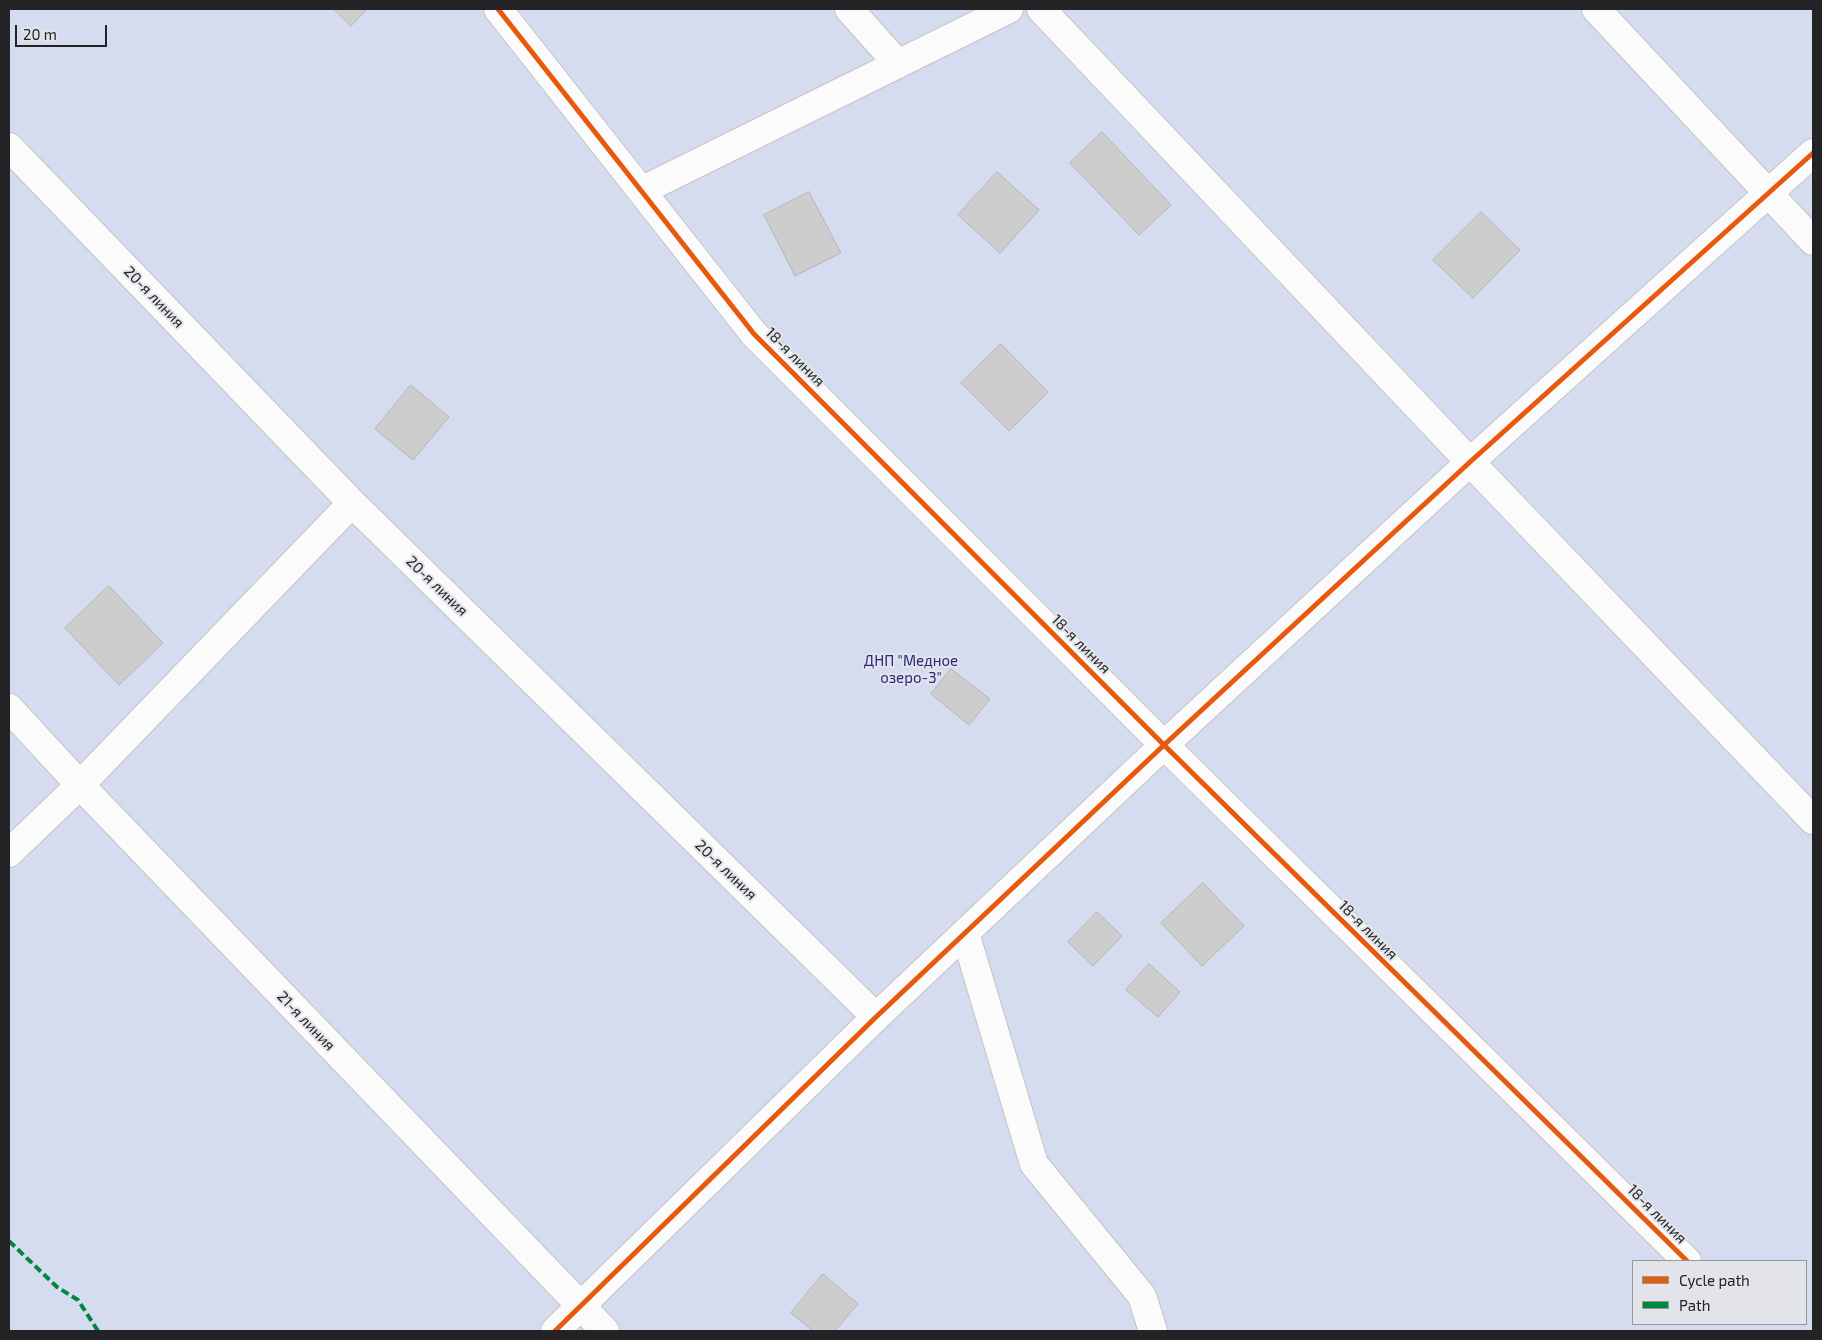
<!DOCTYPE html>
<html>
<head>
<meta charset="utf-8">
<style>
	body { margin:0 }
	#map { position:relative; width:1822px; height:1340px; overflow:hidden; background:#e4e5e8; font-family:"Exo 2",sans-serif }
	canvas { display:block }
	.frame { position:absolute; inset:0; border:10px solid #232325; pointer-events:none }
	.legend { position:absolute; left:1632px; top:1260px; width:175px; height:65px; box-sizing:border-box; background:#e3e4e9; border:1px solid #96979b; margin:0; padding:6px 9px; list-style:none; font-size:15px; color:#232325 }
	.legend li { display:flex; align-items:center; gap:10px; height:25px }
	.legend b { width:25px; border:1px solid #96979b }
	.scale { position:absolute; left:15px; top:25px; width:92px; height:22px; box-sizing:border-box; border:2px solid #232325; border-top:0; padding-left:6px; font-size:15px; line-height:18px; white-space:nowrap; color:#232325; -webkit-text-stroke:4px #e3e4e9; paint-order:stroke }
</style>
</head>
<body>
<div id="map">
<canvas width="1822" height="1340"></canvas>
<div class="frame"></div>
<ul class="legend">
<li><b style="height:6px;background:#e8590c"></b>Cycle path</li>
<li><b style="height:6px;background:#00873e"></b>Path</li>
</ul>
<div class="scale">20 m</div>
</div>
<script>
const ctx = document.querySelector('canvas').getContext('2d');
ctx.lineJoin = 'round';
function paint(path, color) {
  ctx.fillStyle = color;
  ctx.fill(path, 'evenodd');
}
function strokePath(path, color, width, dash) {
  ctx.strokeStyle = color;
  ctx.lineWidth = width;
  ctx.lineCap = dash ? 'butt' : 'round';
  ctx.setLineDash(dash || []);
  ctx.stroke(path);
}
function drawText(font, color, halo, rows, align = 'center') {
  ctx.font = font + ' "Exo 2",sans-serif';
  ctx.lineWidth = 4;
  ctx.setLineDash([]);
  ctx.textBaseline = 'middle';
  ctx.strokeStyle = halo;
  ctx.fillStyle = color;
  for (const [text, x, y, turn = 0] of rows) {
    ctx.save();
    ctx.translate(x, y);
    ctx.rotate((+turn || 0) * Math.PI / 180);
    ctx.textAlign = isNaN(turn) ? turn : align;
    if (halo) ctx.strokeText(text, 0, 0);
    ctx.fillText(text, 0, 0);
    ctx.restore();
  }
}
const green = new Path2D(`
	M9 9H1813V1331H9ZM1633 1261H1806V1324H1633Z`);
const building = new Path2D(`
	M334 9H367L351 26Z
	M1102 132 1171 205 1139 235 1070 163Z
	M997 172 1039 210 1000 253 958 215Z
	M809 192 841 253 795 276 764 215Z
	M1481 212 1520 250 1473 298 1433 260Z
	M1001 344 1048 392 1009 431 961 383Z
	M411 385 449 417 413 460 375 429Z
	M109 586 163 643 119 685 65 628Z
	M951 669 990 699 969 725 931 694Z
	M1203 883 1244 926 1202 966 1161 923Z
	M1097 912 1122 936 1093 966 1068 942Z
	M1149 964 1180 992 1158 1017 1126 990Z
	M823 1274 858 1304 835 1331H813L791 1313Z`);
const minor = new Path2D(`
	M498 9 754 334 1164 745 1687 1261
	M849 9 898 64
	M1041 9 1470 462 1813 820
	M1596 9 1813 241
	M9 147 352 503 876 1017
	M641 191 1009 9
	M9 708 80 785 605 1331
	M9 853 80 785 352 503
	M965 933 1034 1164 1142 1296 1153 1331
	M555 1331 876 1017 1164 745 1470 462 1813 153`);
const quiet = new Path2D(`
	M9 1241 57 1287 78 1300 98 1331`);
const cycleway = new Path2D(`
	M498 9 754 334 1164 745 1687 1261
	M555 1331 876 1017 1164 745 1470 462 1813 153`);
const streetNames = [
	["20-я линия",154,297,46],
	["18-я линия",795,357,45],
	["20-я линия",437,586,44],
	["18-я линия",1081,644,45],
	["20-я линия",726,870,44],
	["18-я линия",1368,930,45],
	["21-я линия",306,1021,46],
	["18-я линия",1657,1214,45]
];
const parkNames = [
	["ДНП \"Медное",911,661],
	["озеро-3\"",911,678]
];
paint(green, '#d6dcf0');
paint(building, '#cecdce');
strokePath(building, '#b6b5b6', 1);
strokePath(minor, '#c3c3c5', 30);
strokePath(minor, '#fbfbfc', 28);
strokePath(quiet, '#00873e', 4, [8, 4]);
strokePath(cycleway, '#e8590c', 5);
drawText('15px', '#232325', '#e3e4e9', streetNames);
drawText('15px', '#262a7f', '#e3e4e9', parkNames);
</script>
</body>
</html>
